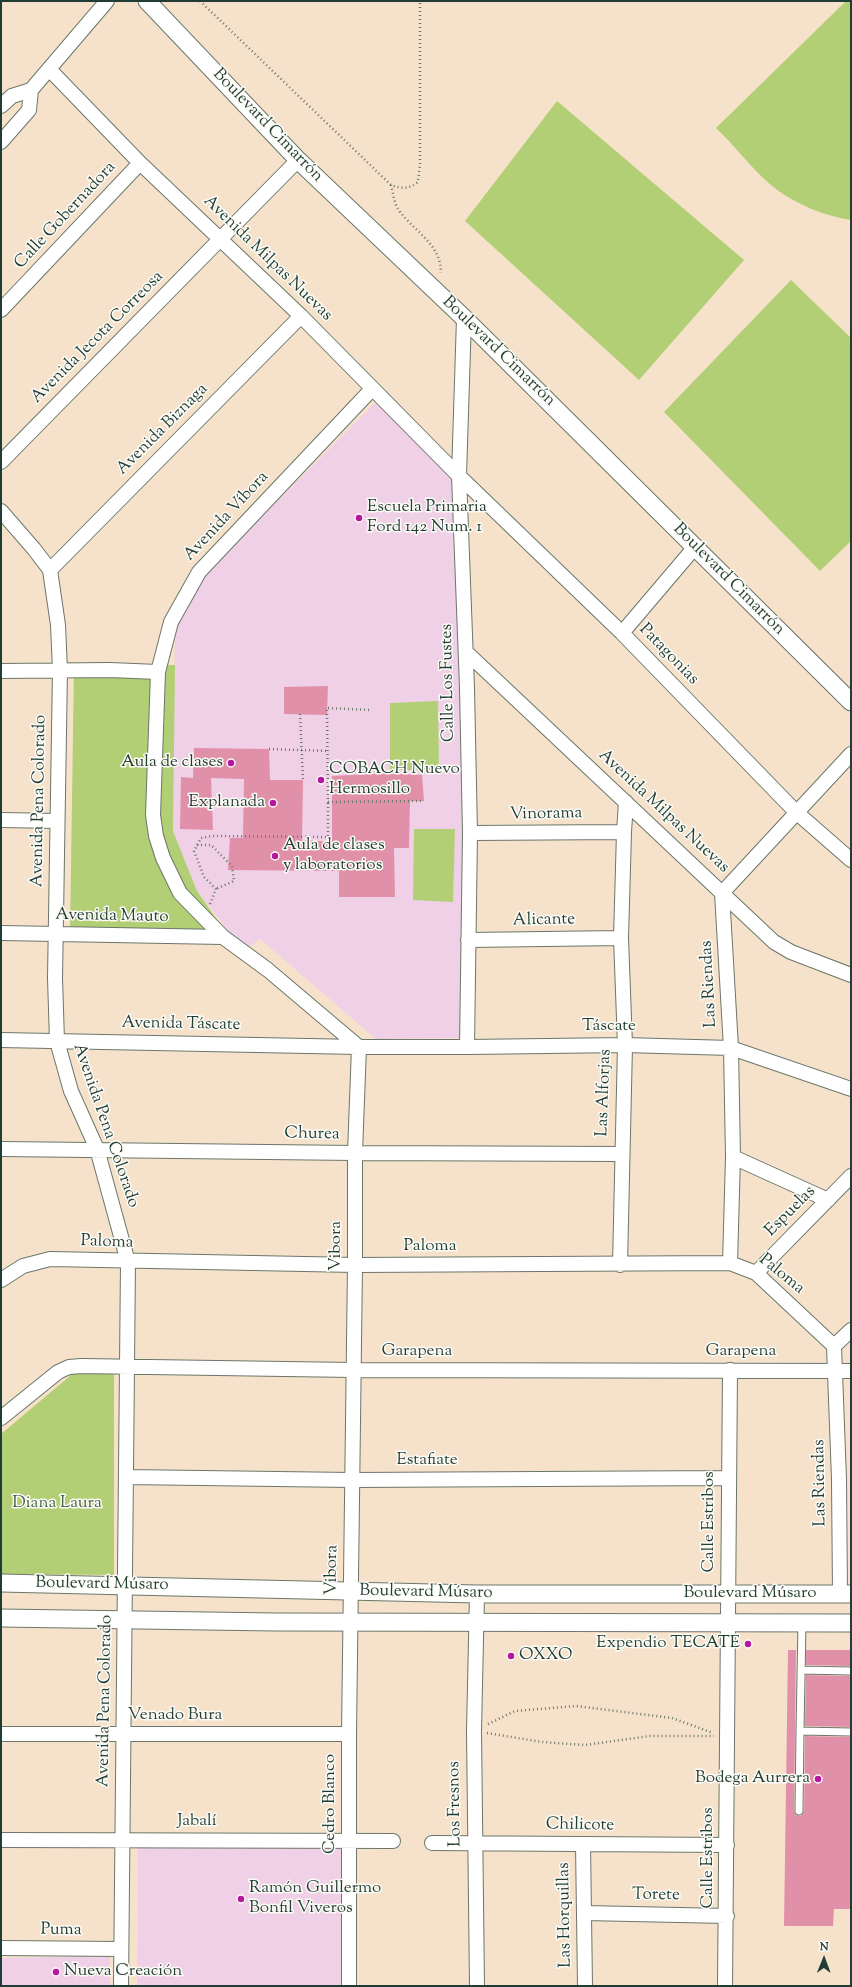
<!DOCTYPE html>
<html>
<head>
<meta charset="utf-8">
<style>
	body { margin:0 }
	#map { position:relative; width:852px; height:1987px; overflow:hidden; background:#f6e2cb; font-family:"Sorts Mill Goudy",serif }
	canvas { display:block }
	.frame { position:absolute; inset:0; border:2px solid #1f3d34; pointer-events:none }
	.north { position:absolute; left:804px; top:1939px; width:40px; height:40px; -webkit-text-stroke:3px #fdfcf7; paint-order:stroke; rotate:1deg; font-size:11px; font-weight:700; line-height:16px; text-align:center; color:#1f3d34 }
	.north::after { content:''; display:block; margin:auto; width:14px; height:18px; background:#1f3d34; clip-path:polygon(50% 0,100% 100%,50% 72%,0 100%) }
</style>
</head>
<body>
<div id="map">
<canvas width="852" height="1987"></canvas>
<div class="frame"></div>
<div class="north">N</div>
</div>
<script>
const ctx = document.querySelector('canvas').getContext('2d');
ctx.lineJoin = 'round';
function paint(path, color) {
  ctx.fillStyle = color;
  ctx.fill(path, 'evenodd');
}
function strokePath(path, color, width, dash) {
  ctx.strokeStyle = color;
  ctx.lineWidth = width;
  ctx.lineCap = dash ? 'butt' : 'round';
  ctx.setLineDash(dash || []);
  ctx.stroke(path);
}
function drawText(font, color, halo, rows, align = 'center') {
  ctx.font = font + ' "Sorts Mill Goudy",serif';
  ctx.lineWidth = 3;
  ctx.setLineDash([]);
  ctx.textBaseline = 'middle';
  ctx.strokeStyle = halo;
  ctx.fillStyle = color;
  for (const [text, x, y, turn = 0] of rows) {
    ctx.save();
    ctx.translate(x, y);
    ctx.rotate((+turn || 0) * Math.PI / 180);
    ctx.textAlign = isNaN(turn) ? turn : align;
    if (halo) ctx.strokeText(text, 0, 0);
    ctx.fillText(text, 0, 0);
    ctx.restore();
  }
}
const built = new Path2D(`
	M387 391 454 462 465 671 467 1038 376 1039 260 939 244 951 197 891 173 831 175 622 204 575Z
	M138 1841 344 1843 343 1986H137Z
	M110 1956V1986H1V1958Z`);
const green = new Path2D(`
	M846 1H851V220C818 215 784 199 761 176 745 160 732 143 716 128Z
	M557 101 744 260 639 380 465 221Z
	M791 280 851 338V541L820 571 664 412Z
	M175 665 173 831 197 891 230 938 70 931 74 666Z
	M438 701 439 770H390V703Z
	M414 829H455L453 902 413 900Z
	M77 1370H114V1575L1 1574V1434Z`);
const building = new Path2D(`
	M328 686 327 715 284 714V687Z
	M194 748 269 749 270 780H303L302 840 332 842V776L387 773 422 775 424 801H410L409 848H394L395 897H339V871L228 870 230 838H243L244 779 211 778 213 830 180 829 181 777 193 778Z
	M788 1650H796L794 1811 796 1815 801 1816 804 1811 805 1736 851 1737V1909H834L833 1926H784Z
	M806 1650H851V1666L806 1665Z
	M806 1675 851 1676V1727L805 1726Z`);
const path = new Path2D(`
	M200 1 391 185C401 189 409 189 418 182L420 164V1
	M391 185C393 192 394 203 398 209 413 231 441 243 441 273
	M369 710 327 708 328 802 424 801
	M300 714 303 780
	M269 749 329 751
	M197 845H211L232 866 234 881 216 889
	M210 904 216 889 204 877 194 851 201 838 212 836 328 837V802
	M488 1724 515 1711 576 1706 672 1718 713 1733
	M487 1733 542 1742 585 1745 650 1736H714`);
const service = new Path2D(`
	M802 1623 800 1731 851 1732
	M801 1670 851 1671
	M799 1811 800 1731`);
const minor = new Path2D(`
	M49 69 140 163 301 316 459 476 622 633 796 812 851 860
	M1 106 12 96 31 90 107 1
	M1 142 29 110 31 90
	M1 310 140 163
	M464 318 459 476 467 688 470 833 467 1047
	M1 462 298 160
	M1 511 34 549 50 570 58 625 60 670 55 978 57 1041 71 1091 97 1149 128 1262 121 1986
	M50 570 301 316
	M622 633 695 547
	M466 652 774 942 791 952 851 975
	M1 671 110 670 158 672
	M1 820 57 821
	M470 833 624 832
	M1 933 223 937
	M468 940 621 938
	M1 1040 359 1047H467L625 1045 731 1048 851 1089
	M1 1149 355 1153 622 1154
	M733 1157 828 1200
	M730 1263 733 1157 731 1048 722 893 851 754
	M620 1265 625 1045 621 938 624 832 626 802
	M756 1273 851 1176
	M1 1280 23 1266 50 1259 355 1265 730 1263 756 1273 834 1346
	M1 1418 58 1372 69 1367 81 1366 353 1370 851 1371
	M126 1477 352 1480 728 1478
	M477 1594 474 1731 477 1986
	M840 1594 839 1479 834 1346 851 1330
	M1 1734H349
	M1 1840 393 1841
	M432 1843 727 1845
	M583 1844 585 1986
	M584 1913 727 1916
	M1 1948 121 1949
	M349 1986V1734L355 1265V1153L359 1047 268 970 223 937 180 893 163 858 156 836 153 815 158 672 171 622 199 572 372 389
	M725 1986 730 1370`);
const tertiary = new Path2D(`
	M147 1 298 160 464 318 851 702
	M1 1583 477 1594H851
	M1 1618 275 1622 851 1623`);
const markers = [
	[359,518,4,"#b5179e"],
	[231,763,4,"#b5179e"],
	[321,780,4,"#b5179e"],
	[273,803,4,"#b5179e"],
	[275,856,4,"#b5179e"],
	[748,1644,4,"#b5179e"],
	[511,1656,4,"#b5179e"],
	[818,1779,4,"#b5179e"],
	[241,1899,4,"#b5179e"],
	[56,1972,4,"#b5179e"]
];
const streetNames = [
	["Boulevard Cimarrón",267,126,46],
	["Calle Gobernadora",66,216,-47],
	["Avenida Milpas Nuevas",267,259,44],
	["Avenida Jecota Correosa",98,338,-45],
	["Boulevard Cimarrón",498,352,44],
	["Avenida Biznaga",163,430,-45],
	["Avenida Víbora",227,517,-47],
	["Boulevard Cimarrón",728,580,45],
	["Patagonias",668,655,46],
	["Calle Los Fustes",449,683,-91],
	["Avenida Pena Colorado",40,801,-89],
	["Avenida Milpas Nuevas",663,812,43],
	["Vinorama",546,815,-1],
	["Avenida Mauto",112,917,1],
	["Alicante",544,921,-1],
	["Las Riendas",710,984,-93],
	["Avenida Táscate",181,1025,1],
	["Táscate",609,1027],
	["Las Alforjas",605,1093,-88],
	["Avenida Pena Colorado",105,1126,71],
	["Churea",312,1135,1],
	["Espuelas",791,1212,-45],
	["Paloma",107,1243,2],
	["Vibora",337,1246,-90],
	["Paloma",430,1247],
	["Paloma",781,1275,39],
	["Garapena",417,1352],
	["Garapena",741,1352],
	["Estafiate",427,1461],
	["Las Riendas",821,1483,-91],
	["Calle Estribos",710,1522,-90],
	["Vibora",333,1570,-89],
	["Boulevard Músaro",102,1585,1],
	["Boulevard Músaro",426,1593,1],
	["Boulevard Músaro",750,1594],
	["Avenida Pena Colorado",106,1701,-89],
	["Venado Bura",175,1716],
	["Cedro Blanco",331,1804,-90],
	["Los Fresnos",456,1804,-91],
	["Jabalí",197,1822],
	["Chilicote",580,1826,1],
	["Calle Estribos",709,1858,-90],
	["Torete",656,1896,1],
	["Las Horquillas",566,1915,-91],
	["Puma",61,1931,1]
];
const poiNames = [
	["Escuela Primaria",367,508],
	["Ford 142 Num. 1",367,528],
	["Aula de clases",223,763,"right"],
	["COBACH Nuevo",329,770],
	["Hermosillo",329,790],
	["Explanada",265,803,"right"],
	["Aula de clases",283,846],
	["y laboratorios",283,866],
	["Expendio TECATE",740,1644,"right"],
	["OXXO",519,1656],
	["Bodega Aurrera",810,1779,"right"],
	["Ramón Guillermo",249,1889],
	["Bonfil Viveros",249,1909],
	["Nueva Creación",64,1972]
];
const parkNames = [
	["Diana Laura",57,1504]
];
paint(built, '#efd0e6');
paint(green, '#b3cf75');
paint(building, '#e190a9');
strokePath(service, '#6a7769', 9);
strokePath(minor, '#6a7769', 16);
strokePath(tertiary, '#6a7769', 19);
strokePath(path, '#6a7769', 2.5, [1, 3]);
strokePath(service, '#fff', 7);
strokePath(minor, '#fff', 14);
strokePath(tertiary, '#fff', 17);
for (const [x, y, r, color] of markers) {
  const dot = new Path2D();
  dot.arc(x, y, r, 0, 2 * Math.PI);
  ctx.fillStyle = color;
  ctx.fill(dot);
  strokePath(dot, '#fdfcf7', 1.5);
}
drawText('17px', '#1f3d34', '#fdfcf7', streetNames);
drawText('17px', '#1f3d34', '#fdfcf7', poiNames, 'left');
drawText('17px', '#446244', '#fdfcf7', parkNames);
</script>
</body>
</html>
